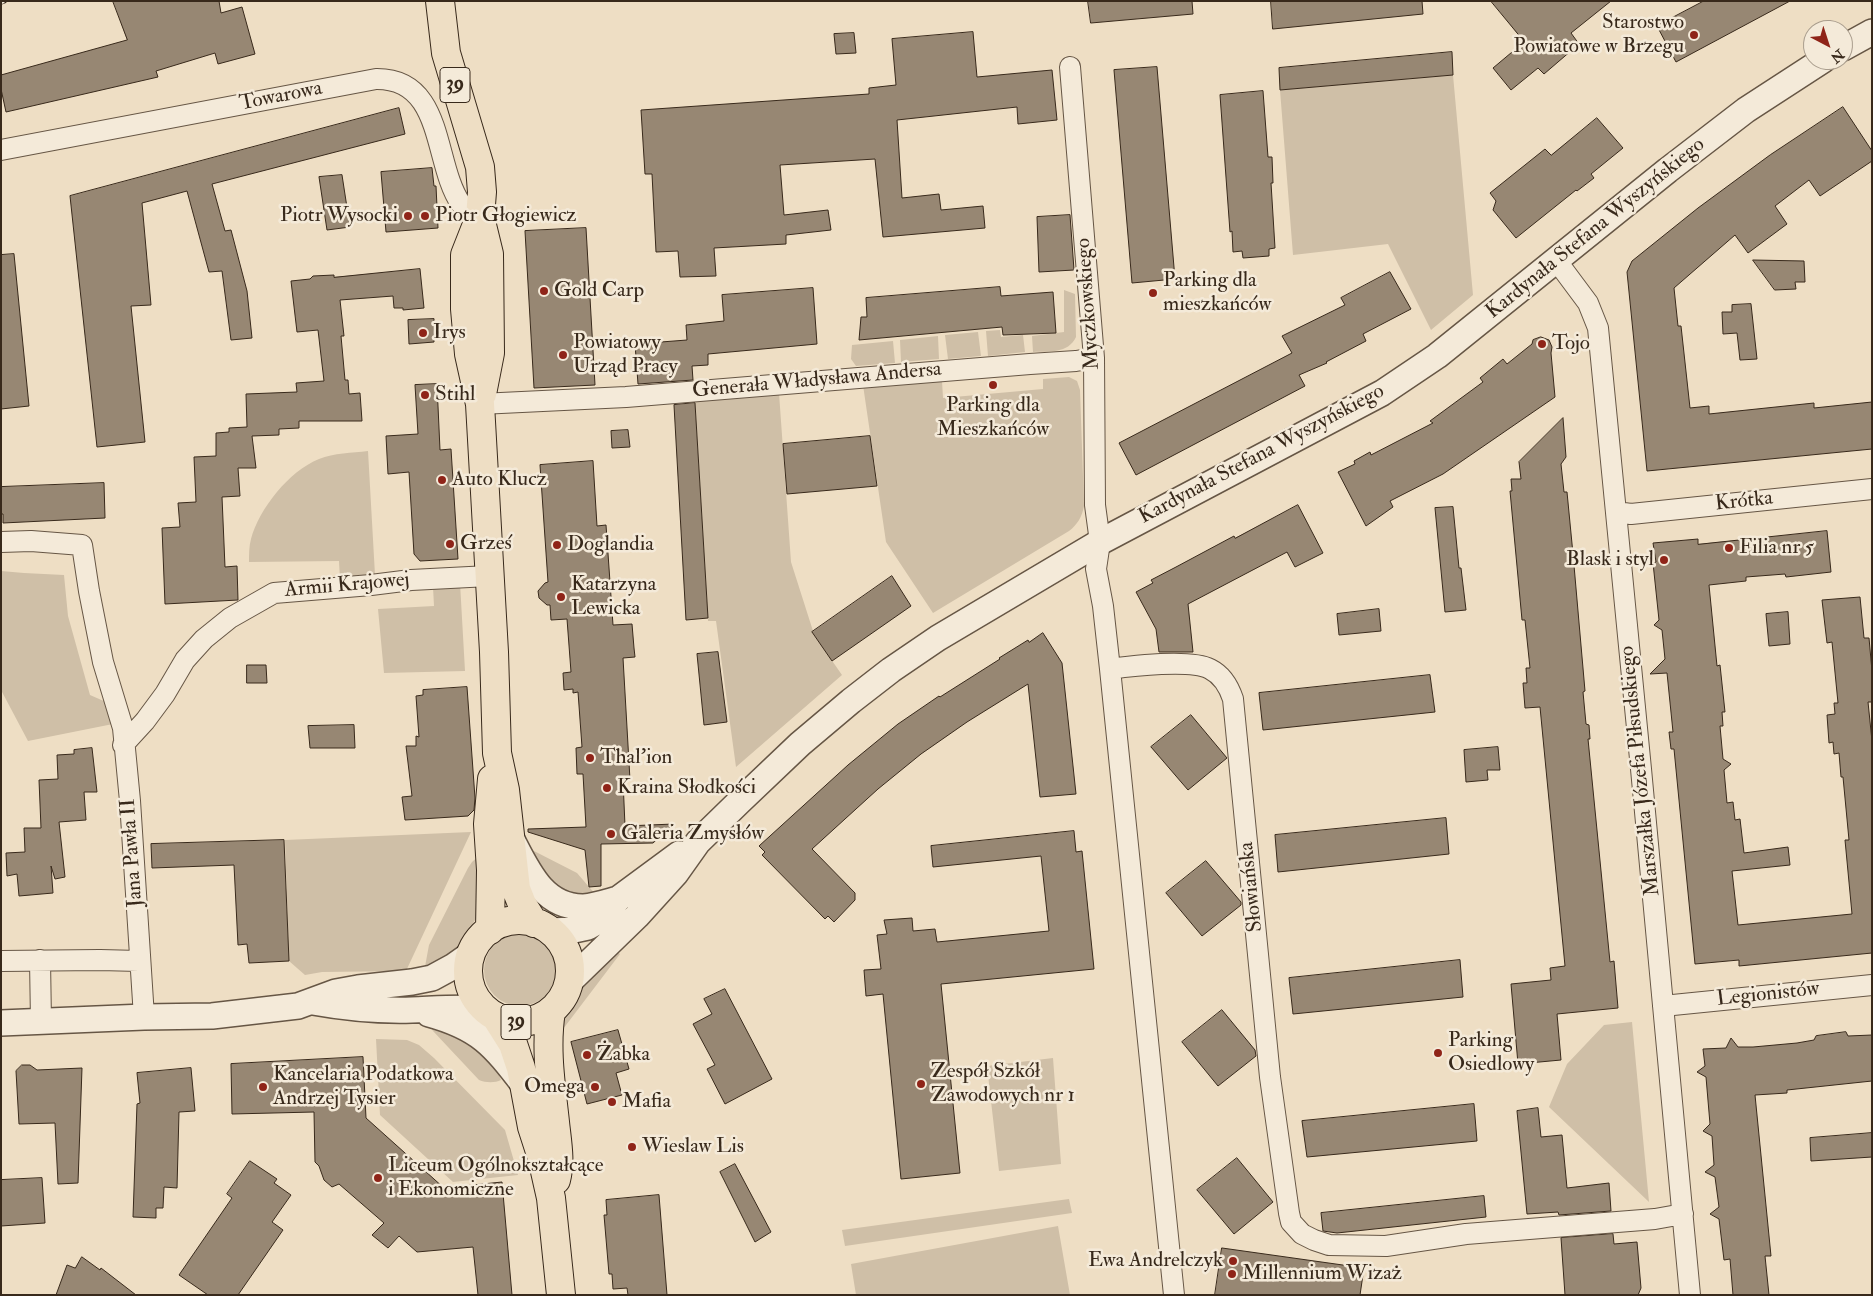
<!DOCTYPE html>
<html>
<head>
<meta charset="utf-8">
<style>
	body { margin:0 }
	#map { position:relative; width:1873px; height:1296px; overflow:hidden; background:#eedec4; font-family:"IM FELL Double Pica",serif }
	canvas { display:block }
	.frame { position:absolute; inset:0; border:2px solid #38291b; pointer-events:none }
	.north { position:absolute; left:1803px; top:20px; width:50px; height:50px; box-sizing:border-box; background:#f4ead9; border:1px solid #a99d8d; border-radius:50%; rotate:140deg; font-size:14px; font-weight:700; line-height:20px; text-align:center; color:#38291b }
	.north::after { content:''; display:block; margin:auto; width:18px; height:22px; background:#8f2418; clip-path:polygon(50% 0,100% 100%,50% 72%,0 100%) }
</style>
</head>
<body>
<div id="map">
<canvas width="1873" height="1296"></canvas>
<div class="frame"></div>
<div class="north">N</div>
</div>
<script>
const ctx = document.querySelector('canvas').getContext('2d');
ctx.lineJoin = 'round';
function paint(path, color) {
  ctx.fillStyle = color;
  ctx.fill(path, 'evenodd');
}
function strokePath(path, color, width, dash) {
  ctx.strokeStyle = color;
  ctx.lineWidth = width;
  ctx.lineCap = dash ? 'butt' : 'round';
  ctx.setLineDash(dash || []);
  ctx.stroke(path);
}
function drawText(font, color, halo, rows, align = 'center') {
  ctx.font = font + ' "IM FELL Double Pica",serif';
  ctx.lineWidth = 5;
  ctx.setLineDash([]);
  ctx.textBaseline = 'middle';
  ctx.strokeStyle = halo;
  ctx.fillStyle = color;
  for (const [text, x, y, turn = 0] of rows) {
    ctx.save();
    ctx.translate(x, y);
    ctx.rotate((+turn || 0) * Math.PI / 180);
    ctx.textAlign = isNaN(turn) ? turn : align;
    if (halo) ctx.strokeText(text, 0, 0);
    ctx.fillText(text, 0, 0);
    ctx.restore();
  }
}
const green = new Path2D(`
	M1453 75 1473 295 1431 330 1388 244 1293 255 1280 90Z
	M1064 290 1075 294 1076 337C1068 354 1049 351 1033 352L1032 336 1064 332Z
	M1000 330 1001 337 1023 335 1025 352 988 356 986 331Z
	M978 332 981 356 948 359 945 335Z
	M938 336 939 359 901 362 900 340Z
	M893 341 895 363 856 366 851 359 852 345Z
	M1069 377 1077 381 1080 390 1084 506C1082 517 1077 525 1069 531L933 613 886 542 863 385 942 381 943 398 1043 389V379Z
	M779 393 791 562 813 631 812 632 842 675 736 767 716 621H708V618L695 400Z
	M368 451 375 575 340 580 339 561 249 562C249 555 249 546 251 539 259 509 289 471 319 459 334 453 352 453 368 451Z
	M1 571 24 573 64 575 68 616 90 695 106 702 113 724 28 741 1 690Z
	M460 583 465 671 384 673 378 609 434 606 433 587Z
	M471 832 406 971 322 972 305 975 289 961 285 840Z
	M534 851 577 873 596 895 585 897 553 889 532 853Z
	M481 854 479 913 455 955 424 972 429 945 468 868 472 862Z
	M484 970a36 36 0 1 1 72 0a36 36 0 1 1-72 0Z
	M613 949 620 954 560 1033 563 1020 578 997 584 978Z
	M1632 1022 1649 1202 1549 1107 1567 1064 1604 1025Z
	M430 1026 456 1032 495 1065 501 1080C495 1083 486 1083 479 1080L433 1031Z
	M376 1039 407 1040 419 1045 434 1058 505 1130 518 1175 453 1182 380 1115Z
	M1053 1058 1061 1164 999 1171 987 1066Z
	M1069 1199 1072 1213 845 1246 842 1230Z
	M1058 1226 1070 1295H856L851 1264Z`);
const building = new Path2D(`
	M113 1H219L221 13 242 7 255 54 218 64 215 53 156 71 158 77 6 112 1 89V75L127 40Z
	M1088 1H1192L1193 14 1091 23Z
	M1271 1H1422L1423 14 1273 29Z
	M1491 1H1611L1571 33 1579 44 1544 74 1538 68 1511 90 1493 68 1524 42Z
	M1704 1H1790L1676 62 1657 26Z
	M973 32 977 77 1052 70 1057 120 1018 124 1017 107 897 120 902 198 939 194 941 210 983 206 985 228 883 237 875 159 780 165 784 215 828 210 831 230 786 235V244L714 248 716 276 680 277 678 251 656 252 652 174H645L641 110 869 94V88L896 85 892 39Z
	M854 33 856 53 836 54 834 34Z
	M1452 52 1453 75 1280 90 1279 68Z
	M1157 67 1175 279 1132 283 1114 70Z
	M1263 91 1268 157H1272L1273 183H1271L1275 248 1269 249V256L1243 258 1242 251 1233 252 1232 231 1230 232 1220 95Z
	M1843 107 1872 151V161L1820 196 1809 180 1775 206 1787 224 1748 253 1735 235 1674 288 1678 326H1681L1690 408 1709 406V414L1814 403V408L1872 402V449L1647 471 1627 272 1632 261 1698 208 1770 155Z
	M399 108 405 134 212 184 225 231 231 230 247 291 252 338 231 340 222 271 209 272 187 191 142 203 151 305 131 306 145 442 97 447 70 196Z
	M1597 118 1623 148 1591 174 1594 178 1577 191 1576 190 1516 238 1493 210 1496 201 1490 193 1545 149 1551 155Z
	M432 168 434 186H436L438 228 386 232 381 172Z
	M342 175 350 227 327 230 319 177Z
	M1070 215 1074 270 1039 272 1037 217Z
	M586 228 595 385 534 388 525 231Z
	M14 254 29 406 1 409V255Z
	M1753 260 1804 261 1805 282H1795L1796 289 1775 290Z
	M420 269 424 308 403 310V308H394L393 296 340 300 344 336H341L345 380H348L349 394 360 393 362 421H299V428L279 429V435L252 436 256 468H238L240 496 222 497 225 567 237 566 238 600 165 604 162 528 180 527 178 503 196 502 194 457 216 456V433L229 432V428L247 427 246 394 297 392 296 383 324 381 318 330 297 332 291 281 310 279 313 276 334 275V277Z
	M1390 272 1411 309 1363 334 1366 341 1326 362 1327 363 1299 375 1305 386 1136 475 1119 443 1292 353 1282 336 1345 305 1341 298Z
	M1000 287 1001 296 1053 292 1056 333 1003 335 1002 327 859 340 861 317H867L866 298Z
	M813 288 817 344 708 354V365L692 366 693 380 638 384 635 344 687 340 686 325 724 321 722 295Z
	M1751 304 1757 359 1740 360 1737 333 1723 334 1722 312H1732V305Z
	M434 319V342L409 344 408 320Z
	M1541 337 1549 340 1552 347 1551 353 1555 397 1443 474 1390 501 1393 507 1366 526 1338 472 1355 464 1354 461 1370 452 1371 455 1433 423 1430 421 1483 382 1480 378 1503 359 1507 364 1532 344 1533 340Z
	M437 384 440 450 451 449 458 559 420 561 414 554 409 472 388 474 386 436 418 434 415 385Z
	M695 403 708 618 686 620 674 405Z
	M1563 418 1566 457 1561 464 1564 492H1567L1573 554 1585 691 1583 692 1586 724 1589 725 1590 739H1588L1610 962 1614 961 1618 1008 1557 1014 1561 1060 1518 1064 1511 984 1551 980 1550 968 1565 966 1540 707 1525 708 1523 683H1527L1526 668H1530L1525 620H1522L1510 491H1512L1511 479H1521L1519 462Z
	M628 430 630 447 612 448 611 431Z
	M870 436 877 486 787 494 783 444Z
	M593 461 597 526 606 525 613 625 632 624 634 648 635 657 623 658 630 780H623L625 826 674 824 653 843 601 844V886L589 887 585 850 528 832V829L586 827 583 774H577L576 748 582 747 578 692 573 693V689L564 690 563 673 571 672 567 619 551 620 550 605H547L539 598 538 591 545 583 548 582 540 465Z
	M104 483 105 518 3 523V514H1V487Z
	M1298 505 1323 553 1295 567 1287 552 1188 604 1193 652H1159L1156 629 1136 592 1153 583 1151 580 1176 567 1234 536 1235 538Z
	M1453 507 1459 568H1461L1466 610 1445 612 1435 508Z
	M1827 531 1831 572 1786 577 1785 574 1746 577V581L1709 585 1717 666 1720 665 1725 712H1722L1723 726H1720L1723 759 1731 764 1724 770 1727 803 1733 802 1735 820 1740 819 1744 853 1788 847 1790 865 1732 871 1738 925 1852 914 1845 840H1849L1843 777H1841L1839 753 1834 754 1833 742 1829 743 1827 715 1835 714 1834 703H1838L1832 642 1827 643 1822 600 1860 597 1864 638H1869L1872 671V702H1868L1872 741V953L1739 966V960L1695 964 1674 749H1671L1669 732H1673L1667 673 1650 674 1665 659 1662 630 1654 625 1659 620 1653 563 1656 562 1653 543 1698 539V544Z
	M892 576 911 606 832 661 812 632Z
	M1379 609 1381 631 1339 635 1337 614Z
	M1788 612 1790 644 1769 646 1766 614Z
	M1043 633 1062 663 1076 794 1040 797 1028 684 967 722 921 754 878 789 812 849 855 893V900L834 922 828 916 825 919 762 855 765 852 759 846 848 765 898 724 939 696 940 697 1000 659 999 658 1028 640 1029 642Z
	M718 652 727 722 704 725 697 654Z
	M247 665H266L267 683H247Z
	M1430 675 1435 712 1263 730 1259 693Z
	M467 687 475 798 474 810 468 816 405 820 402 797 412 796 406 746H416V736L419 737 416 696 423 695V690Z
	M1191 715 1227 758 1188 790 1151 747Z
	M354 725 355 748H310L308 726Z
	M1498 747 1500 770H1487L1488 780 1466 782 1464 750Z
	M92 748 97 792H84L86 820 59 822 65 877 55 879 51 866 53 893 19 896 17 874 7 876 6 853 25 852 24 828H41L39 780 58 779 57 755 74 754V750Z
	M1446 818 1449 854 1278 872 1275 835Z
	M1074 831 1076 852 1082 851 1094 969 941 984 960 1173 901 1179 883 994 866 996 864 970 881 969 877 935 887 934 884 920 912 918 913 931 935 929 937 942 1049 931 1041 856 933 867 931 846Z
	M284 840 289 961 249 963 247 944 238 945 234 865 152 868 151 844Z
	M1206 861 1241 902V905L1202 936 1166 893Z
	M1460 960 1463 997 1293 1014 1289 978Z
	M725 989 772 1079 725 1104 707 1069 715 1065 693 1024 712 1014 704 999Z
	M1222 1010 1255 1050 1256 1056 1218 1086 1182 1042Z
	M618 1030 629 1069 616 1073 622 1095 587 1104 571 1042Z
	M1846 1032 1848 1036 1872 1035V1081L1787 1090V1093L1755 1095 1771 1256H1765L1769 1295H1733L1730 1259 1724 1260 1719 1219 1710 1214 1719 1207 1715 1177 1705 1172 1714 1165 1712 1136 1703 1131 1710 1124 1706 1077 1697 1072 1705 1066 1703 1049 1726 1048 1731 1038 1738 1047H1753L1797 1043 1814 1040 1816 1036Z
	M363 1057 366 1118 444 1188 502 1182 512 1295H478L473 1247 417 1252 399 1236 388 1248 372 1235 384 1223 339 1184 332 1187 324 1180 319 1166 315 1162 314 1112 232 1114 231 1064Z
	M22 1065H30L37 1070 82 1068 78 1183 58 1184 55 1123 19 1124 16 1071Z
	M191 1068 195 1111 179 1112 177 1188 164 1187 163 1208H156V1218L133 1217 137 1104 140 1103 137 1073Z
	M1474 1104 1477 1141 1307 1157 1302 1121Z
	M1538 1108 1541 1137 1562 1135 1567 1188 1609 1183 1611 1211 1559 1215 1558 1212 1527 1214 1517 1111Z
	M1872 1133V1157L1811 1161 1810 1138Z
	M1237 1158 1273 1202 1234 1234 1197 1190Z
	M250 1161 277 1179 274 1183 291 1195 272 1222 283 1230 238 1295H208L179 1275 232 1198 227 1194Z
	M735 1164 771 1232 755 1242 720 1172Z
	M42 1178 45 1223 1 1226V1180Z
	M659 1195 667 1295H628L627 1288 613 1289 612 1274H609L604 1215H607L606 1200Z
	M1484 1196 1486 1217 1337 1233 1323 1231 1321 1213Z
	M1613 1234 1614 1244 1637 1242 1641 1288 1638 1295H1565L1561 1238Z
	M1222 1248 1364 1268 1360 1295H1215Z
	M82 1257 100 1270 101 1268 136 1295H56L67 1265 75 1268Z`);
const minor = new Path2D(`
	M1070 67 1094 358 1095 505 1100 542 1096 569 1103 606 1110 669 1174 1295
	M1 150 376 79C445 78 433 164 461 204 465 210 474 213 480 217
	M1556 260 1588 303 1598 328 1641 769 1690 1295
	M480 404 626 397 1030 364 1076 361 1094 358
	M1616 512 1631 514 1872 489
	M1 542 31 541 82 545 89 591 103 662 123 728 130 801 144 1017
	M1110 669C1132 666 1191 659 1210 669 1222 675 1229 687 1233 699L1270 1077 1289 1213 1291 1222 1302 1234 1314 1240 1329 1245 1386 1246 1466 1234 1655 1219 1683 1214
	M123 745 145 721 165 694 185 660 204 639 230 618 274 593 371 585 411 580 489 576
	M40 960 41 1022
	M1 961 100 960 139 961
	M1663 1006 1872 985`);
const tertiary = new Path2D(`
	M1843 48 1872 32
	M512 840C528 871 544 908 584 907 595 906 607 902 618 899
	M550 931 574 930 588 927 602 919 618 899 679 854
	M569 982 637 916 676 873 698 842 739 802 800 744 851 701 891 670 938 638 1100 542 1382 393 1437 356 1668 170 1746 110 1823 60
	M313 1002C346 1008 378 1011 412 1010 437 1009 460 1007 485 1009
	M429 1014C480 1028 493 1045 524 1085
	M1 1023 144 1017 212 1016 298 1006 336 992 358 988 412 982 432 978 454 966 471 954`);
const primary = new Path2D(`
	M440 1 446 53 480 167 482 192 480 217 465 255V309L469 354 480 404 494 652 497 753 505 790 516 889 522 904 534 923
	M480 217 489 254 490 353 482 394
	M468 971a51 51 0 1 1 102 0a51 51 0 1 1-102 0Z
	M490 930 491 870 488 824 492 779
	M551 1011C545 1048 551 1085 555 1122 557 1142 561 1161 556 1180
	M496 1017 513 1044 521 1068 532 1127 542 1158 551 1198 561 1295`);
const rail = new Path2D(`
	M1 2 4 1`);
const markers = [
	[1694,35,5,"#8f2418"],
	[408,216,5,"#8f2418"],
	[425,216,5,"#8f2418"],
	[544,291,5,"#8f2418"],
	[1153,293,5,"#8f2418"],
	[423,333,5,"#8f2418"],
	[1542,344,5,"#8f2418"],
	[563,355,5,"#8f2418"],
	[993,385,5,"#8f2418"],
	[425,395,5,"#8f2418"],
	[442,480,5,"#8f2418"],
	[450,544,5,"#8f2418"],
	[557,545,5,"#8f2418"],
	[1729,548,5,"#8f2418"],
	[1664,560,5,"#8f2418"],
	[561,597,5,"#8f2418"],
	[590,758,5,"#8f2418"],
	[607,788,5,"#8f2418"],
	[611,834,5,"#8f2418"],
	[1438,1053,5,"#8f2418"],
	[587,1055,5,"#8f2418"],
	[921,1084,5,"#8f2418"],
	[263,1087,5,"#8f2418"],
	[595,1087,5,"#8f2418"],
	[612,1102,5,"#8f2418"],
	[632,1147,5,"#8f2418"],
	[378,1178,5,"#8f2418"],
	[1233,1261,5,"#8f2418"],
	[1232,1274,5,"#8f2418"]
];
const shields = [
	[455,85,30],
	[516,1022,30]
];
const shieldNames = [
	["39",455,85],
	["39",516,1022]
];
const poiNames = [
	["Starostwo",1684,23,"right"],
	["Powiatowe w Brzegu",1684,47,"right"],
	["Piotr Wysocki",398,216,"right"],
	["Piotr Głogiewicz",435,216],
	["Parking dla",1163,281],
	["mieszkańców",1163,305],
	["Gold Carp",554,291],
	["Irys",433,333],
	["Powiatowy",573,343],
	["Urząd Pracy",573,367],
	["Tojo",1552,344],
	["Stihl",435,395],
	["Parking dla",993,406,"center"],
	["Mieszkańców",993,430,"center"],
	["Auto Klucz",452,480],
	["Grześ",460,544],
	["Doglandia",567,545],
	["Filia nr 5",1739,548],
	["Blask i styl",1654,560,"right"],
	["Katarzyna",571,585],
	["Lewicka",571,609],
	["Thal'ion",600,758],
	["Kraina Słodkości",617,788],
	["Galeria Zmysłów",621,834],
	["Parking",1448,1041],
	["Osiedlowy",1448,1065],
	["Żabka",597,1055],
	["Zespół Szkół",931,1072],
	["Zawodowych nr 1",931,1096],
	["Kancelaria Podatkowa",273,1075],
	["Andrzej Tysier",273,1099],
	["Omega",585,1087,"right"],
	["Mafia",622,1102],
	["Wieslaw Lis",642,1147],
	["Liceum Ogólnokształcące",388,1166],
	["i Ekonomiczne",388,1190],
	["Ewa Andrelczyk",1223,1261,"right"],
	["Millennium Wizaż",1242,1274]
];
const streetNames = [
	["Towarowa",281,97,-11],
	["Kardynała Stefana Wyszyńskiego",1596,229,-39],
	["Myczkowskiego",1089,304,-94],
	["Generała Władysława Andersa",817,381,-5],
	["Kardynała Stefana Wyszyńskiego",1262,455,-28],
	["Krótka",1744,502,-6],
	["Armii Krajowej",347,586,-5],
	["Marszałka Józefa Piłsudskiego",1641,771,-96],
	["Jana Pawła II",133,853,-94],
	["Słowiańska",1252,887,-96],
	["Legionistów",1768,995,-6]
];
paint(green, '#cfbfa7');
paint(building, '#978773');
strokePath(building, '#38291b', 1);
strokePath(minor, '#665645', 22);
strokePath(tertiary, '#665645', 28);
strokePath(primary, '#38291b', 30);
strokePath(minor, '#f4ead9', 20);
strokePath(tertiary, '#f4ead9', 25);
strokePath(primary, '#eedec4', 28);
strokePath(rail, '#38291b', 5.5);
strokePath(rail, '#f4ead9', 4, [11]);
for (const [x, y, r, color] of markers) {
  const dot = new Path2D();
  dot.arc(x, y, r, 0, 2 * Math.PI);
  ctx.fillStyle = color;
  ctx.fill(dot);
  strokePath(dot, '#f4ead9', 2);
}
for (const [x, y, w] of shields) {
  const box = new Path2D();
  box.roundRect(x - w / 2, y - 17.5, w, 35, 4);
  ctx.fillStyle = '#f4ead9';
  ctx.fill(box);
  strokePath(box, '#38291b', 1);
}
drawText('bold 20px', '#38291b', null, shieldNames);
drawText('21px', '#38291b', '#f4ead9', poiNames, 'left');
drawText('21px', '#38291b', '#f4ead9', streetNames);
</script>
</body>
</html>
